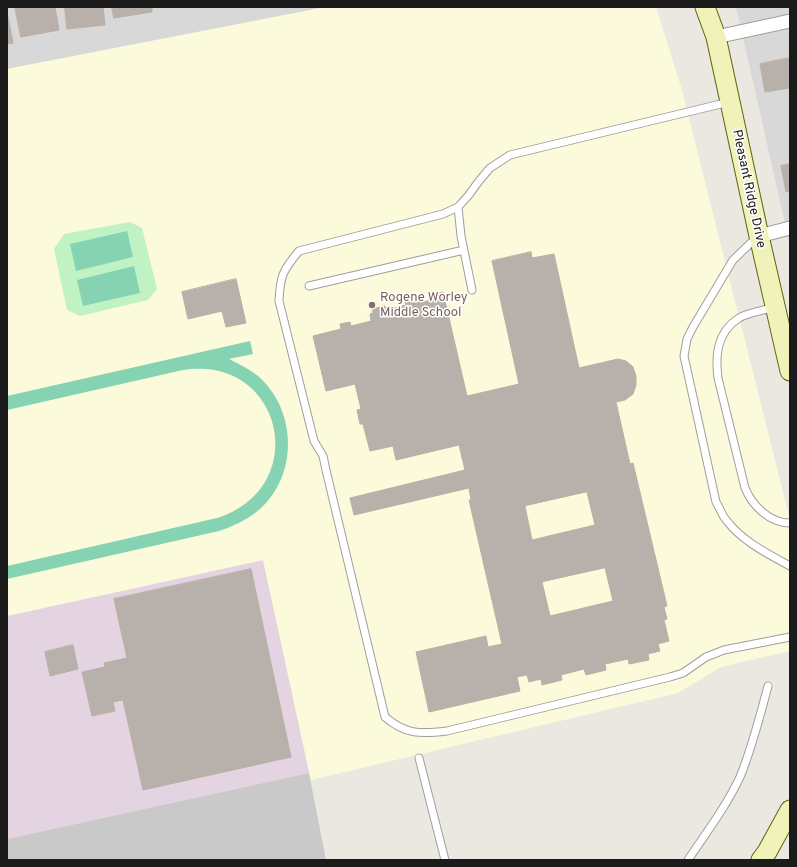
<!DOCTYPE html>
<html>
<head>
<meta charset="utf-8">
<style>
	body { margin:0 }
	#map { position:relative; width:797px; height:867px; overflow:hidden; background:#ebe8e1; font-family:Overpass,sans-serif }
	canvas { display:block }
	.frame { position:absolute; inset:0; border:8px solid #1b1b1b; pointer-events:none }
</style>
</head>
<body>
<div id="map">
<canvas width="797" height="867"></canvas>
<div class="frame"></div>
</div>
<script>
const ctx = document.querySelector('canvas').getContext('2d');
ctx.lineJoin = 'round';
function paint(path, color) {
  ctx.fillStyle = color;
  ctx.fill(path, 'evenodd');
}
function strokePath(path, color, width, dash) {
  ctx.strokeStyle = color;
  ctx.lineWidth = width;
  ctx.lineCap = dash ? 'butt' : 'round';
  ctx.setLineDash(dash || []);
  ctx.stroke(path);
}
function drawText(font, color, halo, rows, align = 'center') {
  ctx.font = font + ' Overpass,sans-serif';
  ctx.lineWidth = 3;
  ctx.setLineDash([]);
  ctx.textBaseline = 'middle';
  ctx.strokeStyle = halo;
  ctx.fillStyle = color;
  for (const [text, x, y, turn = 0] of rows) {
    ctx.save();
    ctx.translate(x, y);
    ctx.rotate((+turn || 0) * Math.PI / 180);
    ctx.textAlign = isNaN(turn) ? turn : align;
    if (halo) ctx.strokeText(text, 0, 0);
    ctx.fillText(text, 0, 0);
    ctx.restore();
  }
}
const residential = new Path2D(`
	M7 7H326L7 69Z
	M736 7H790V246L756 95Z`);
const industrial = new Path2D(`
	M263 560 309 773 7 839V616Z`);
const education = new Path2D(`
	M326 7H656L682 90 790 520V651L721 667 678 693 311 780 263 560 7 616V69Z`);
const religious = new Path2D(`
	M309 773 326 860H7V839Z`);
const park = new Path2D(`
	M130 222 142 228 157 289 148 300 80 316 67 310 54 249 64 234Z`);
const pitch = new Path2D(`
	M127 231 133 257 76 271 70 244Z
	M134 266 140 293 83 306 77 280Z
	M250 341 253 354 229 359C239 364 249 369 258 376 294 407 299 467 266 503 253 517 237 525 219 531L7 579V566L217 518C313 488 283 354 183 370L7 410V396Z`);
const building = new Path2D(`
	M15 7H55L59 30 21 37Z
	M65 7H103L105 25 67 29Z
	M112 7H152V12L114 18Z
	M7 12 13 43 7 44Z
	M790 58V88L765 92 760 64Z
	M790 164V191L786 192 781 166Z
	M531 252 532 258 554 254 579 368 618 359 626 361 633 367 636 376V385L633 394 625 400 616 402 630 464 633 463 667 606 664 607 667 619 664 620 669 641 658 644 660 651 648 654 649 660 629 664 628 659 605 664 606 670 586 675 584 669 561 675 562 680 542 685 541 679 529 682 527 675 517 677 520 691 429 712 416 652 486 636 488 647 502 644 469 500H471L469 488 354 515 350 498 465 470 459 445 396 460 393 446 370 451 363 424H360L357 410 361 409 355 384 326 391 313 336 341 329 340 324 350 322 351 326 371 321 370 314 373 313 372 309 385 306 386 310 406 305 405 302 418 299 419 303 436 299 435 294 443 292 467 396 519 384 492 261ZM587 492 595 525 532 540 525 506ZM605 568 613 601 550 616 542 582Z
	M236 279 246 323 226 327 222 311 188 319 182 292Z
	M251 569 291 757 143 790 123 700 113 702 115 711 92 716 82 672 105 667 104 663 127 658 114 599Z
	M73 645 78 669 50 676 45 652Z`);
const lane = new Path2D(`
	M729 102 510 155 490 168 479 181 468 196 458 207 443 214 299 251C283 270 280 276 279 301L314 441 323 456 326 470 385 717C406 735 421 734 447 731L670 677 683 673 706 657 724 650 790 637
	M458 207 461 236 472 290
	M757 237 733 260 693 327 687 339 684 356 716 502C720 508 722 516 727 521 742 541 768 554 790 566
	M309 286 464 250
	M775 307C766 310 746 313 739 318 717 332 715 355 718 378L745 488C752 505 769 523 790 523
	M419 758 445 860
	M688 860C706 833 726 807 740 777 752 748 760 716 768 686`);
const street = new Path2D(`
	M716 37 790 21
	M759 236 790 228`);
const secondary = new Path2D(`
	M705 7 716 37 759 236 790 371
	M761 860 767 852 790 810`);
const markers = [
	[372,305,4,"#8d6e63"]
];
const streetNames = [
	["Pleasant Ridge Drive",748,189,78]
];
const educationNames = [
	["Rogene Worley",380,298],
	["Middle School",380,313]
];
paint(residential, '#d9d8d8');
paint(industrial, '#e4d4e1');
paint(education, '#fbfada');
paint(religious, '#c9c9c9');
paint(park, '#c1f2c4');
paint(pitch, '#86d3b4');
paint(building, '#b8b1ab');
strokePath(building, '#bbafa5', 1);
strokePath(lane, '#9f9f9f', 9);
strokePath(street, '#9f9f9f', 15);
strokePath(secondary, '#5c640f', 21);
strokePath(lane, '#fff', 7);
strokePath(street, '#fff', 13);
strokePath(secondary, '#f0f2b9', 19);
for (const [x, y, r, color] of markers) {
  const dot = new Path2D();
  dot.arc(x, y, r, 0, 2 * Math.PI);
  ctx.fillStyle = color;
  ctx.fill(dot);
  strokePath(dot, '#fff', 1.5);
}
drawText('13px', '#1b1b1b', '#fff', streetNames);
drawText('13px', '#785e54', '#fff', educationNames, 'left');
</script>
</body>
</html>
